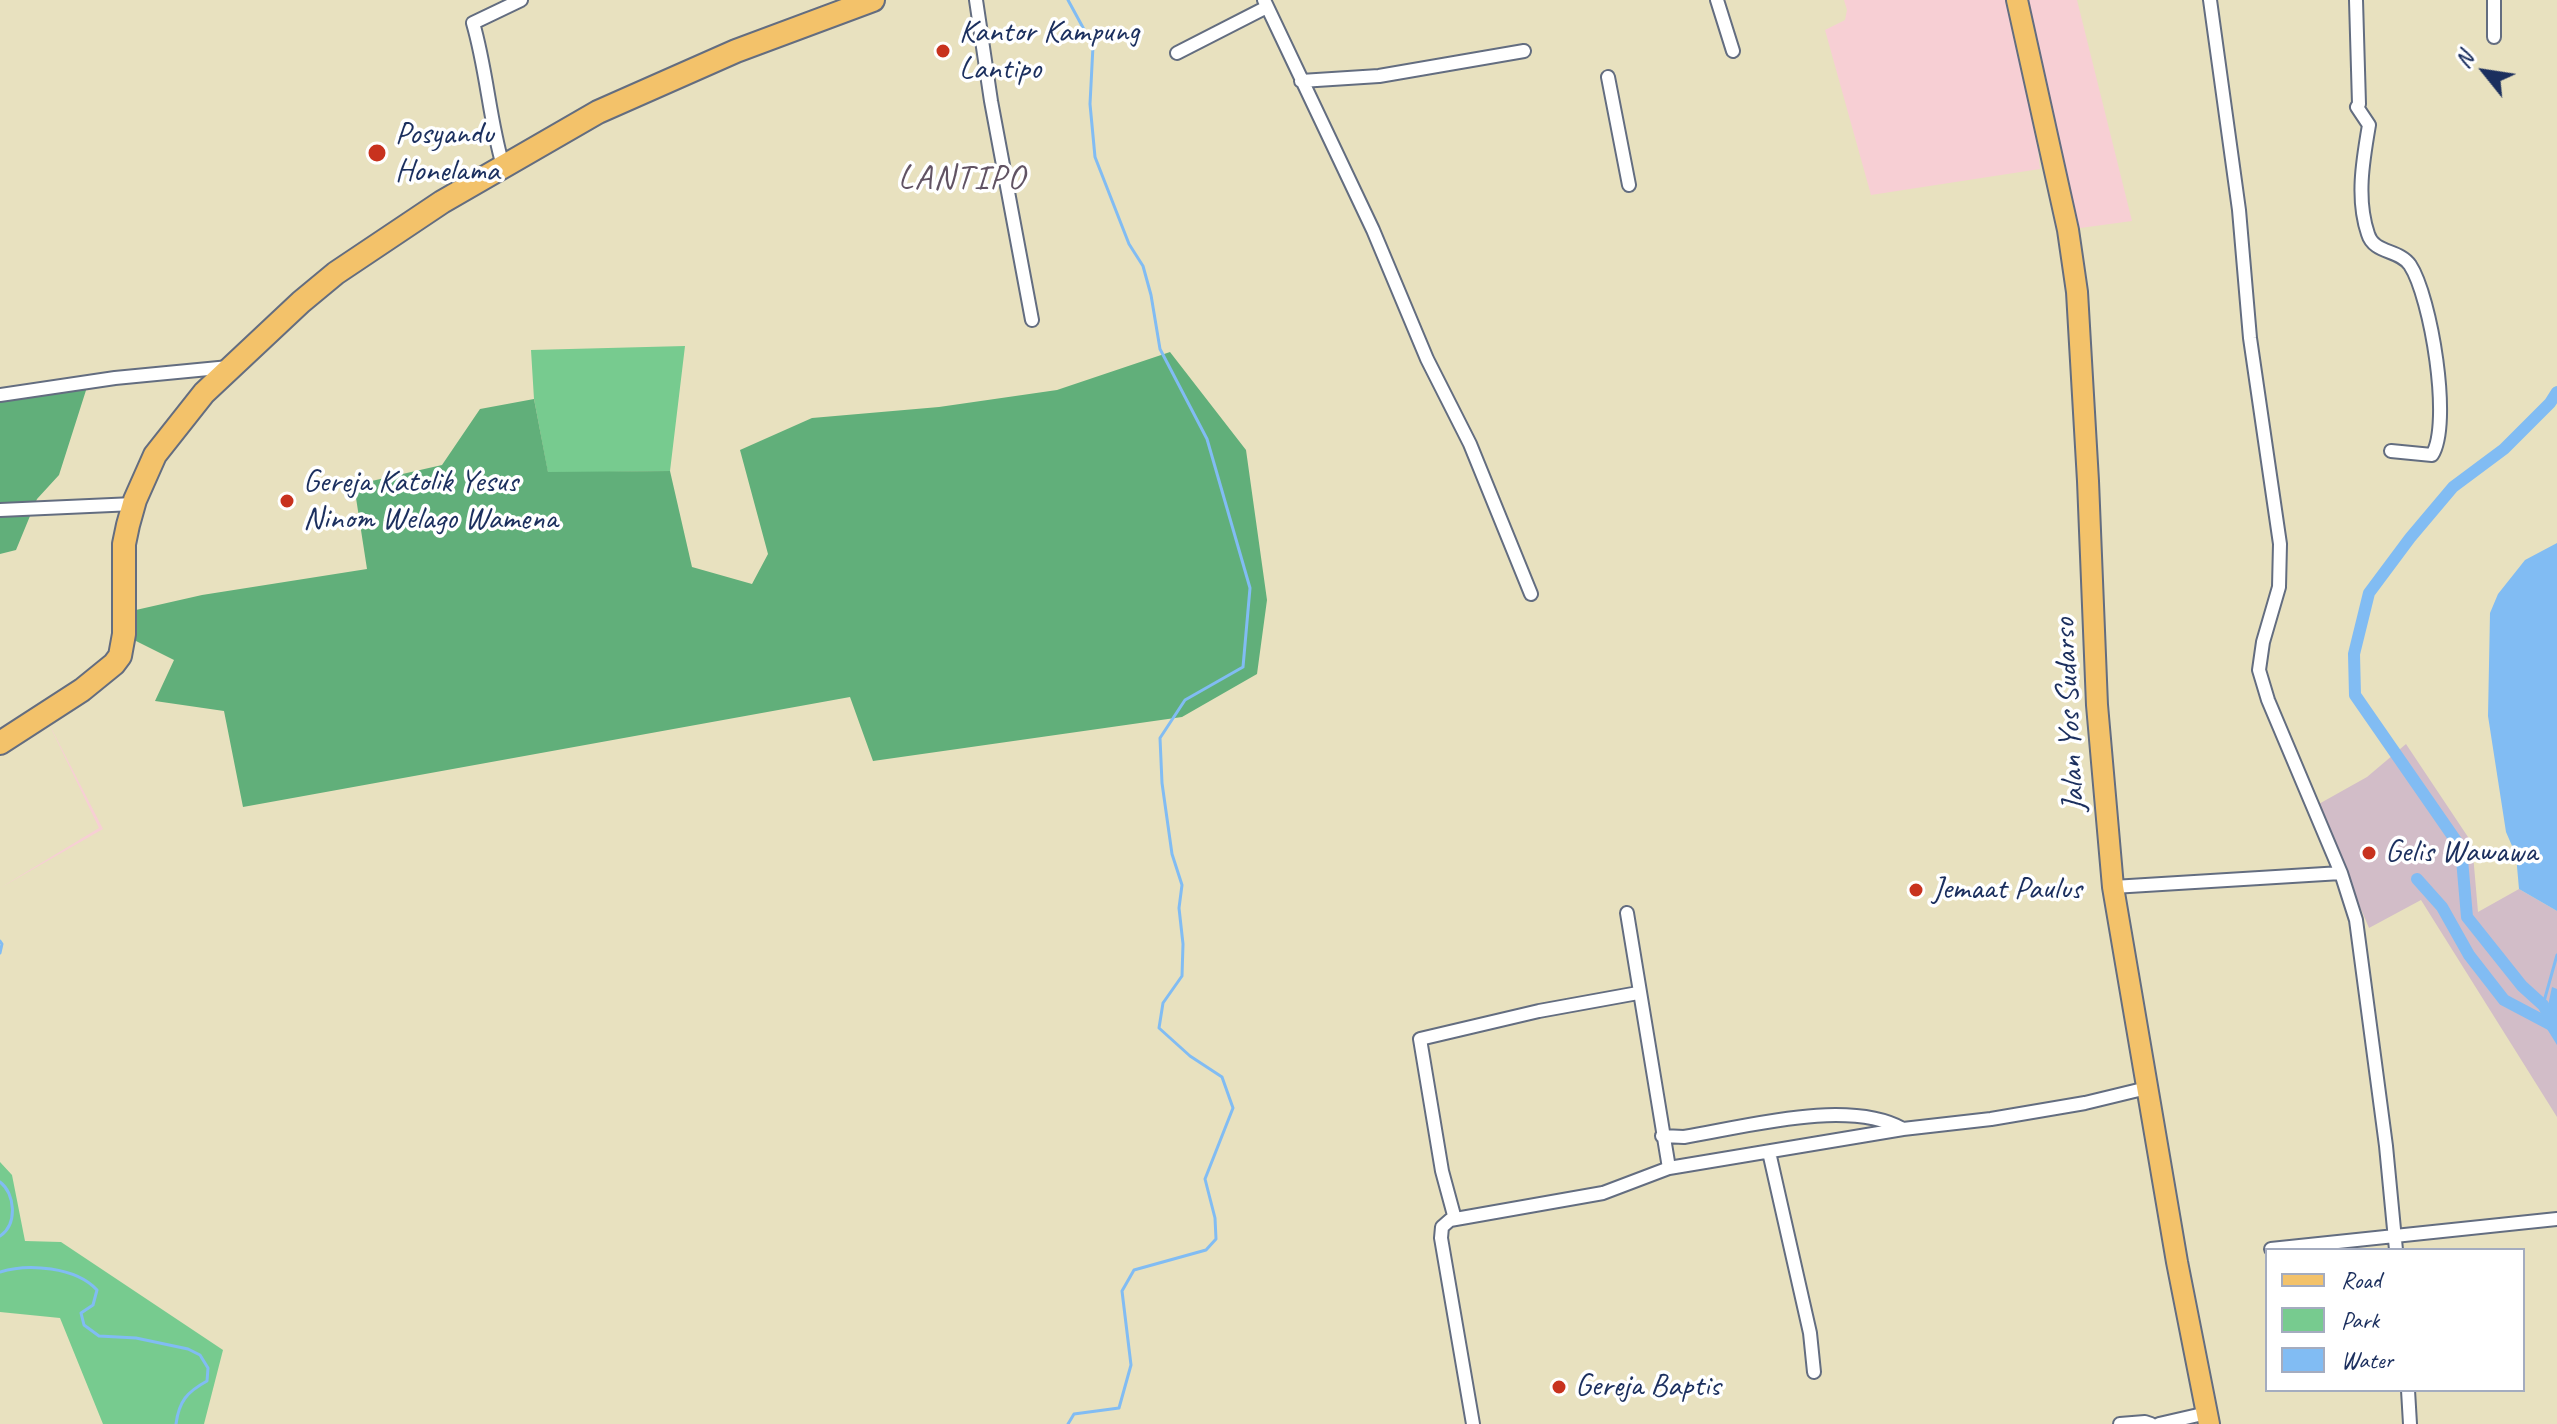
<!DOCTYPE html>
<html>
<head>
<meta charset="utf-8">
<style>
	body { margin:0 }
	#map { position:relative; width:2557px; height:1424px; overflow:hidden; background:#e8e1bf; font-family:Caveat,sans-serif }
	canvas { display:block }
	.legend { position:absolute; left:2265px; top:1248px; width:260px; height:144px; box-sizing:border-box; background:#fff; border:2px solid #a4acbf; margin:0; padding:10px 14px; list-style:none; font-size:24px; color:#1b2f5e }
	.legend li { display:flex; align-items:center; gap:16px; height:40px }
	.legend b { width:40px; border:2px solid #a4acbf }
	.north { position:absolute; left:2445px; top:32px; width:80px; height:80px; -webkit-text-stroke:6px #fff; paint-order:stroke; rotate:300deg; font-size:22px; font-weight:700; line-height:32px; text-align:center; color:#1b2f5e }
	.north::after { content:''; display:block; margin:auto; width:28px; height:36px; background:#1b2f5e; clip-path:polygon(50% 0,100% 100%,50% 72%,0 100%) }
</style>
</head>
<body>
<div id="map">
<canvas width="2557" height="1424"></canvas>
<ul class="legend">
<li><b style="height:10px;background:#f3c26a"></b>Road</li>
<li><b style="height:22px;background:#77cb8f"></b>Park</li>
<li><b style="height:22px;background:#81bcf3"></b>Water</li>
</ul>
<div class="north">N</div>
</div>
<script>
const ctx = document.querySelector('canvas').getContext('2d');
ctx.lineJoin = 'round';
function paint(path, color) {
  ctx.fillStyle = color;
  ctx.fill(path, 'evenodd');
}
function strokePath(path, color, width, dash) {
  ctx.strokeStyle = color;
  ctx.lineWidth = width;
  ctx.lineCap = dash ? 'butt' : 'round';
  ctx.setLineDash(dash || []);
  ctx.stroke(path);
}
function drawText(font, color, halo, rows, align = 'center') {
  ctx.font = font + ' Caveat,sans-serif';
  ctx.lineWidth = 7;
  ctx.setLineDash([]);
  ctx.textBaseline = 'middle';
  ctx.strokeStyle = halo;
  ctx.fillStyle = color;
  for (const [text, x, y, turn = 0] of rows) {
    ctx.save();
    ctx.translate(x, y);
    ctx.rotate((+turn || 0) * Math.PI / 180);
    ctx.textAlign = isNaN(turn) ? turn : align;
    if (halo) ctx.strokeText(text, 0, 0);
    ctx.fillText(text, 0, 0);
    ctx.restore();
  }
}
const built = new Path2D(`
	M1844 0H2010L2032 87 2040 169 1871 195 1825 30 1845 20 1847 10Z
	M2028 0H2077L2132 221 2073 229 2056 132Z
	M47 720 103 829 0 888 99 828Z`);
const industrial = new Path2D(`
	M2406 744 2472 843 2478 912 2519 889 2557 911V1117L2421 900 2369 928 2317 805 2367 777Z`);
const green = new Path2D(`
	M685 346 670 471 548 473 534 399 531 350Z
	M0 1162 12 1175 25 1241 61 1242 223 1350 204 1424H103L60 1318 0 1312Z`);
const forest = new Path2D(`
	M1170 352 1246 450 1267 600 1257 674 1182 717 873 761 850 697 243 807 224 711 155 701 174 660 128 637 127 612 202 595 367 569 354 485 442 465 480 409 534 399 548 472 670 471 692 567 752 584 768 554 740 450 812 418 939 407 1057 390Z
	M88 384 59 475 37 499 16 550 0 554V400Z`);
const water = new Path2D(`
	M2557 543V911L2519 889 2516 855 2506 832 2488 716 2490 613 2498 594 2525 560Z
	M2552 987 2557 989V1045L2544 1024Z`);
const stream = new Path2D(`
	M1068 0 1093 46 1090 104 1095 157 1129 244 1143 266 1151 295 1160 349 1207 439 1250 588 1243 667 1185 700 1160 738 1162 783 1172 854 1182 885 1179 908 1183 944 1182 976 1163 1003 1159 1028 1190 1056 1222 1077 1233 1108 1205 1179 1215 1218 1216 1239 1206 1250 1134 1270 1122 1291 1131 1365 1119 1408 1074 1414 1068 1424
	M0 941 2 944 0 953
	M2543 1005 2557 955
	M0 1182C15 1193 18 1224 0 1236
	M0 1272C28 1263 76 1267 97 1290L93 1305 81 1313 84 1325 99 1336 136 1338 188 1349 200 1355 208 1368 207 1381C187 1392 179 1401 176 1424`);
const canal = new Path2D(`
	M2557 392 2550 403 2504 449 2453 487 2410 538 2369 593 2354 654 2355 695 2461 848 2467 917 2522 986 2543 1005 2557 1028
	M2417 879 2442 907 2469 955 2504 1000 2557 1028`);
const street = new Path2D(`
	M976 0 991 101 1032 320
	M1264 0 1373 230 1427 359 1470 444 1531 594
	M1717 0 1733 51
	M2210 0 2239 210 2250 338 2280 544 2279 587 2263 642 2259 670 2268 700 2341 873 2356 920 2386 1146 2396 1250
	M2356 0 2359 104 2357 107 2369 125C2363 160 2356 199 2368 234 2374 254 2399 249 2410 265 2431 297 2452 424 2432 455L2391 451
	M2494 0V37
	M1177 53 1267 7
	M1608 77 1629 185
	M1301 81 1379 76 1524 51
	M503 166C489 118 487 71 473 23L521 0
	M0 395 115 378 229 367
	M0 510 134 504
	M2113 887 2341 873
	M1627 913 1669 1168
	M1662 1136 1684 1137C1745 1127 1848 1098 1903 1129
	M1769 1152 1810 1333 1814 1372
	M1455 1219 1442 1171 1420 1039 1539 1011 1638 993
	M2271 1249 2557 1219
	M2408 1390 2410 1424
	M1473 1424 1441 1238 1442 1227 1450 1220 1603 1193 1669 1168 1903 1129 1991 1119 2085 1103 2147 1088
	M2120 1424 2145 1422 2151 1424
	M2159 1424 2207 1413`);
const primary = new Path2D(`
	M2017 0 2068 230 2077 292 2088 481 2097 705 2113 887 2177 1262 2209 1424`);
const highway = new Path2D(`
	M0 743 82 690 114 664 120 656 124 634V544L128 525 135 500 155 455 204 393 301 302 336 273 442 202 598 112 736 51 873 0`);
const markers = [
	[943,51,8,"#c8321e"],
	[377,153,10,"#c8321e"],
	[287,501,8,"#c8321e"],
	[2369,853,8,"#c8321e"],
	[1916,890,8,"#c8321e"],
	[1559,1387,8,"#c8321e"]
];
const poiNames = [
	["Kantor Kampung",959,33],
	["Lantipo",959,70],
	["Posyandu",395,135],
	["Honelama",395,172],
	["Gereja Katolik Yesus",303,483],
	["Ninom Welago Wamena",303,520],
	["Gelis Wawawa",2385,853],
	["Jemaat Paulus",1932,890],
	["Gereja Baptis",1575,1387]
];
const streetNames = [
	["Jalan Yos Sudarso",2070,715,-93]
];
const neighbourhoodNames = [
	["LANTIPO",962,179]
];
paint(built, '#f7cfd4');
paint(industrial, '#d2bdc8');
paint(green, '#77cb8f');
paint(forest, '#61af7a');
paint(water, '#81bcf3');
strokePath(stream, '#81bcf3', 3);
strokePath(canal, '#81bcf3', 12);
strokePath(street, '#636d80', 16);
strokePath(primary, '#636d80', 24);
strokePath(highway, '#636d80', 26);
strokePath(street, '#fff', 12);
strokePath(primary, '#f3c26a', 20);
strokePath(highway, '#f3c26a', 22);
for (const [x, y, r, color] of markers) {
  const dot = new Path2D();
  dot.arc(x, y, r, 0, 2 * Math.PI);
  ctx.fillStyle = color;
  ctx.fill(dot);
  strokePath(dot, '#fff', 3);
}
drawText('32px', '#1b2f5e', '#fff', poiNames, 'left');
drawText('32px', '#1b2f5e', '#fff', streetNames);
ctx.letterSpacing = '2px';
drawText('34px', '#615363', '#fff', neighbourhoodNames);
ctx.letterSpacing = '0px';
</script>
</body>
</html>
